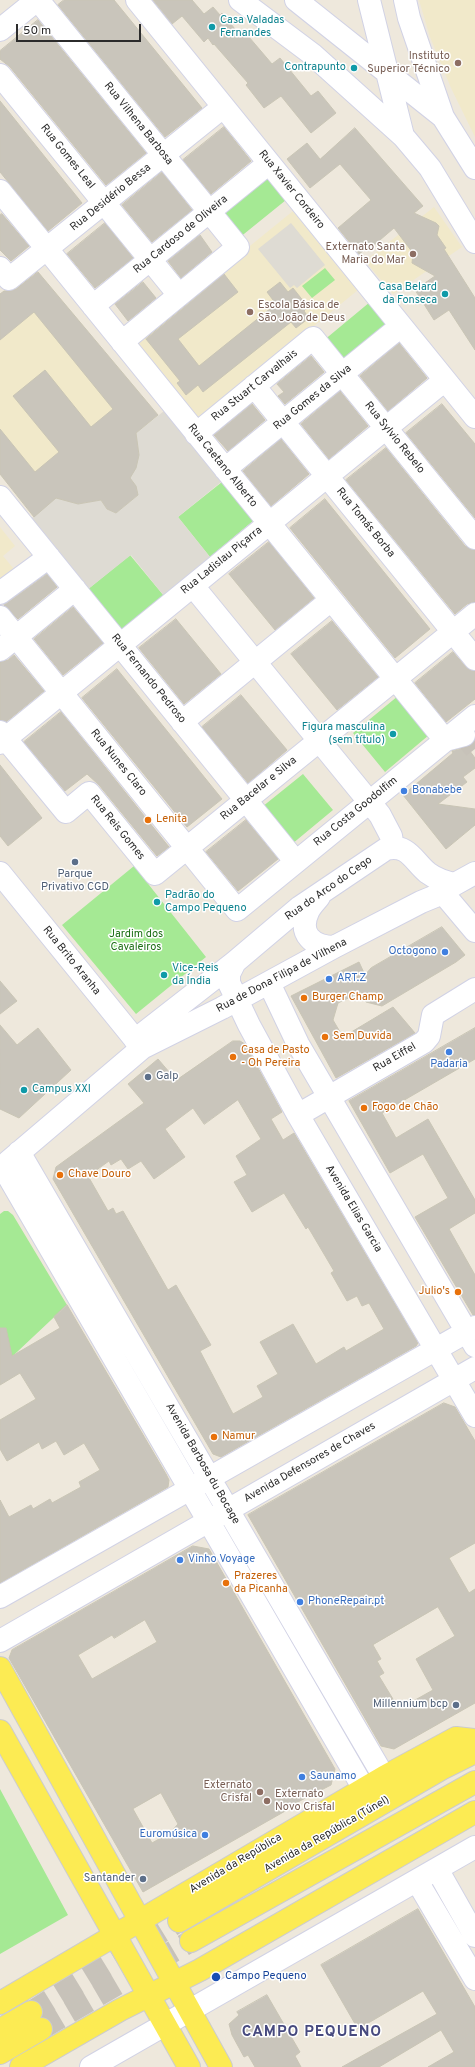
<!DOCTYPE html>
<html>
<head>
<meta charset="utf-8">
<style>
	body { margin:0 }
	#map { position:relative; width:475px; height:2067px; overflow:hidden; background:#eee8dc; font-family:Overpass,sans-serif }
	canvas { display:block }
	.scale { position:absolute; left:16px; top:24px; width:125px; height:18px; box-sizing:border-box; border:2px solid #2b2b2b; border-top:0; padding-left:5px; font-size:12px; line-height:14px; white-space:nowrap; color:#2b2b2b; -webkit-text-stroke:3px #fff; paint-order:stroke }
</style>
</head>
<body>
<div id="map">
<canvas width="475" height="2067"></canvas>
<div class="scale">50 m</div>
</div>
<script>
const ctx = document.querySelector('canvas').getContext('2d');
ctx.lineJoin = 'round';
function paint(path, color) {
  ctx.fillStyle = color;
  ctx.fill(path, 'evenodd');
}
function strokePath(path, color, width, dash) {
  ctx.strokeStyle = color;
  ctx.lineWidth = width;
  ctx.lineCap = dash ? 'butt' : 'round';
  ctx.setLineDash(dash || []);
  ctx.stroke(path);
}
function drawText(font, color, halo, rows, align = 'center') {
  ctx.font = font + ' Overpass,sans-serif';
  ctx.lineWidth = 3;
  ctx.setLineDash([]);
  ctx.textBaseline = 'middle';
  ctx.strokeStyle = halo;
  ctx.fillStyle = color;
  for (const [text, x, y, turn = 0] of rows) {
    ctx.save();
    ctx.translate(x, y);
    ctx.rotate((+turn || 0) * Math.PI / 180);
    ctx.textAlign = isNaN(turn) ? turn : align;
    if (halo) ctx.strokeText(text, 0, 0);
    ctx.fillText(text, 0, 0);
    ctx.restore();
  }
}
const education = new Path2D(`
	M419 0H475V137L451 88 430 37Z
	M434 207 462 247 393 294 365 261Z
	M293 211 358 290 198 421 133 341Z
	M34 267 158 415 136 433 139 445 136 486 138 495 116 513 107 509 101 500 78 504 68 502 34 517 0 474V294Z
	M0 527 15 546 3 556 14 569 0 580Z`);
const green = new Path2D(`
	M265 175 286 200 239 238 219 213Z
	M325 268 335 280 312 298 302 286Z
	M370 302 390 326 343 365 323 341Z
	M222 482 253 521 210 557 178 517Z
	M130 555 164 596 120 632 87 590Z
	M398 696 429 735 385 772 353 733Z
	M303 774 333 810 292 844 262 807Z
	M134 866 206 957 136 1014 62 925Z
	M4 1211H8L13 1215 67 1305 0 1368V1214Z
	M0 1789 68 1915 0 1954Z`);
const plaza = new Path2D(`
	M291 223 325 265 297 288 294 285 290 288 258 249Z
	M173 404 266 520 120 632 164 596 131 555 87 590 23 525 56 498 78 504 101 500 107 509 116 513 138 495 130 478 139 455 136 433ZM221 482 253 521 210 557 178 517Z`);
const building = new Path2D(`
	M64 0H114L202 108 165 137 58 5Z
	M153 0H192L204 14 213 7 220 15 222 13 239 34 243 30 272 64 280 58 311 96 318 91 336 113 311 133 281 96 264 108 246 85 248 83 214 44 213 45 208 38 204 42 182 16 172 24Z
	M38 20 146 153 106 185 10 67 0 59V51Z
	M0 101 82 203 48 231 0 172Z
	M224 127 251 161 211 194 183 160Z
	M355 128 423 206 414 213 436 223 439 226 437 235 446 248 444 249 475 298V350L449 310 434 320 415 290 435 276 412 263 413 253 394 228 373 246 372 244 359 254 338 228 371 200 340 164 310 188 287 159 307 143 320 159Z
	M162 172 192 210 152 242 122 205Z
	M2 214 29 246 11 261 0 250V215Z
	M105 223 133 258 95 288 67 254Z
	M200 235 212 252 181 278 168 261Z
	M38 272 158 415 136 433 139 455 136 468 130 478 136 486 138 495 116 513 107 509 101 500 78 504 56 498 34 517 0 474V429L35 472 59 452 13 396 45 370 91 427 113 409 34 312 0 340V294L4 291H11L16 289Z
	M224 274 238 292 178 339 199 366 276 304 267 292 280 282 288 292 293 288 308 307 304 311 309 318 296 328 291 322 203 392 198 385 186 395 177 383 180 381 146 339Z
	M143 282 156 298 128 321 115 304Z
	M399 343 427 378 388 411 360 376Z
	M311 356 324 372 285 404 278 396 284 392 277 384Z
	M340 391 368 426 329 459 301 424Z
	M252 404 265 420 228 451 214 435Z
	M442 404 475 444V518L406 433Z
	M281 439 309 474 271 506 243 471Z
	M386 448 465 546 475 550V602L467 604 455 614 346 480Z
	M325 499 430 629 395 658 290 528Z
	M269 542 314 598 275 630 229 574Z
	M47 574 57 587 18 619 4 605Z
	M73 607 103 643 63 675 34 639Z
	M176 619 221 674 184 704 139 648Z
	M332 621 378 677 337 710 291 654Z
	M453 652 466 667 475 671V699L446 722 415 683Z
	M14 655 44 691 6 722 0 720V662L8 660Z
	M117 669 222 799 187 827 82 698Z
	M241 695 287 750 248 783 202 727Z
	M61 712 169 847 157 856 99 785 87 774 65 791 24 742Z
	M467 747 475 758V768L463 777 467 782 438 804 475 809V825L446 849 403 795 453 753 452 751Z
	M0 765 42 818 8 846 0 836Z
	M246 820 278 859 238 891 206 852Z
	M442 927 465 955 456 962 382 1006 366 1002 361 992 338 1003 333 1020 343 1037 393 1007 415 1033 336 1078 291 996 359 962 365 975 371 968Z
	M0 981 17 1001 0 1014Z
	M0 1025 17 1045 38 1028 71 1070 19 1118 0 1109Z
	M475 1028V1059L382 1113 396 1138 428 1119 475 1200V1213L449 1229 475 1275V1315H473L415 1217 448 1198 423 1154 390 1173 349 1101Z
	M233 1041H240L245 1044 282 1112 271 1119 283 1140 294 1133 418 1343 416 1346 221 1457 213 1454 53 1179 56 1167 144 1103 128 1084 158 1059 176 1080ZM238 1100 261 1139 236 1156 247 1175 234 1182 252 1212 284 1193 306 1229 308 1227 334 1271 331 1273 347 1301 357 1296 362 1306 369 1303 384 1329 346 1351 344 1347 316 1364 293 1324 260 1342 278 1374 257 1386 263 1397 233 1414 200 1351 211 1345 176 1285 168 1290 123 1211 116 1214 113 1208 108 1211 88 1176 109 1161 111 1165 121 1159 128 1169 141 1161 154 1179 185 1157 165 1129 193 1108 204 1124Z
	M67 1305 166 1474 169 1480 168 1487 0 1583V1500L9 1517 31 1505 33 1509 50 1499 52 1503 81 1487 79 1482 100 1470 84 1443 64 1455 56 1441 42 1449 39 1442 7 1461 0 1449V1420L36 1399 20 1373 0 1385V1328H6L12 1356 60 1328 54 1317Z
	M444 1403 455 1407 475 1441V1543L449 1558 469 1593 475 1589V1703L394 1749 381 1746 248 1515ZM438 1607 455 1636 416 1659 433 1690 399 1709 379 1676 384 1673 377 1661 381 1659 373 1645Z
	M193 1546 209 1549 335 1769 331 1785 286 1808 287 1810 143 1892 9 1658 12 1650ZM145 1620 157 1642 92 1679 78 1655 112 1635 114 1638ZM161 1793 178 1824 171 1832 152 1843 133 1809Z
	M418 1909 475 2007V2067H428L454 2052 441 2030 379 2067H342L437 2014 423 1991 358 2029 321 1965Z
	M267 1995 300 2052 295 2056 301 2067H255L248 2055 244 2057 232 2035 229 2024 239 2015 237 2012Z`);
const minorTunnel = new Path2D(`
	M464 735 475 749`);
const majorTunnel = new Path2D(`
	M31 2012 179 1921
	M41 2029 191 1941`);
const minor = new Path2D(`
	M38 0 238 247 122 342
	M137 0 475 417
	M240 0 312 54 403 136 430 168 475 242
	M296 0 443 117
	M369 0 403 136
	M405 0 409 18 443 117 475 168
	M0 30 37 0
	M0 75 179 295
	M0 191 445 740 464 735
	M0 268 9 279 223 107
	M93 306 269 163
	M254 386 475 659
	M196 434 313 338 475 538
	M225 469 401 326
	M0 497 296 862
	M193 586 380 815 391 836 393 847
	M0 593 49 557
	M0 617 237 910 475 716
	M0 650 75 589
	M182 722 331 600
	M0 732 66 812 89 793 155 874 475 614
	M0 743 445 380
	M0 873 142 1048
	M443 893 475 931
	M319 897C315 902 310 907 308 912 298 934 313 947 334 947
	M235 962 229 974V983L249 1025 298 1115 475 1416
	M269 983 298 1044 475 1346
	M135 1040 235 962 300 907 386 849C408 843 414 862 428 873 436 879 445 882 455 884
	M298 1115 424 1042 429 1036 433 1015 475 989
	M19 1152 384 1777
	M8 1162 142 1048 222 1008 334 947 421 902 443 893 455 884 475 873
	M3 1167 364 1789
	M0 1597 475 1327
	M0 1641 475 1368
	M437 1869 475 1936
	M417 1881 475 1979
	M91 2067 475 1847`);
const major = new Path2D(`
	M0 1668 221 2067
	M0 1731 189 2067
	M179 1921 441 1769 475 1752
	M191 1941 475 1782
	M0 2003 384 1777 456 1738 475 1740
	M0 2030 31 2012
	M0 2053 41 2029
	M21 2067 120 2010 200 1970 475 1812`);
const markers = [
	[212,27,4,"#0f9aa8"],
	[458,63,4,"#8d6e63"],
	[354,68,4,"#0f9aa8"],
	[413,254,4,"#8d6e63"],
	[445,294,4,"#0f9aa8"],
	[250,312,4,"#8d6e63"],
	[393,734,4,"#0f9aa8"],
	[404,791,4,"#3f7fe0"],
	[148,820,4,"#e8710a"],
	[75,862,4,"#5c6f8a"],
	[157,902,4,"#0f9aa8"],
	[445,952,4,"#3f7fe0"],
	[164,975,4,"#0f9aa8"],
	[329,979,4,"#3f7fe0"],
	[304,998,4,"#e8710a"],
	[325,1037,4,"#e8710a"],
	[449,1052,4,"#3f7fe0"],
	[233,1057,4,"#e8710a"],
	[148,1077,4,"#5c6f8a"],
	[24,1090,4,"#0f9aa8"],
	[364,1108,4,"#e8710a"],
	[60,1175,4,"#e8710a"],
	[458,1292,4,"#e8710a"],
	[214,1437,4,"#e8710a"],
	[180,1560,4,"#3f7fe0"],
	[226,1583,4,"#e8710a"],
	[300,1602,4,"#3f7fe0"],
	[456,1705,4,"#5c6f8a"],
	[302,1777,4,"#3f7fe0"],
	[260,1792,4,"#8d6e63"],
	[267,1801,4,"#8d6e63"],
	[205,1835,4,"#3f7fe0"],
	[143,1879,4,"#5c6f8a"],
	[216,1977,5,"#1a4fb4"]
];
const cultureNames = [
	["Casa Valadas",220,21],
	["Fernandes",220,34],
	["Contrapunto",346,68,"right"],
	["Casa Belard",437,288,"right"],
	["da Fonseca",437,301,"right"],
	["Figura masculina",385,728,"right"],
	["(sem título)",385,741,"right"],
	["Padrão do",165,896],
	["Campo Pequeno",165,909],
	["Vice-Reis",172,969],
	["da Índia",172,982],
	["Campus XXI",32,1090]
];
const educationNames = [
	["Instituto",450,57],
	["Superior Técnico",450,70],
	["Externato Santa",405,248],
	["Maria do Mar",405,261],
	["Escola Básica de",258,306,"left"],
	["São João de Deus",258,319,"left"],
	["Externato",252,1786],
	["Crisfal",252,1799],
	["Externato",275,1795,"left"],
	["Novo Crisfal",275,1808,"left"]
];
const streetNames = [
	["Rua Vilhena Barbosa",138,124,51],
	["Rua Gomes Leal",67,157,51],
	["Rua Xavier Cordeiro",291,190,51],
	["Rua Desidério Bessa",111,198,-39],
	["Rua Cardoso de Oliveira",181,235,-39],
	["Rua Stuart Carvalhais",255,386,-39],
	["Rua Gomes da Silva",313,398,-39],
	["Rua Sylvio Rebelo",394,438,51],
	["Rua Caetano Alberto",222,466,51],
	["Rua Tomás Borba",365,523,51],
	["Rua Ladislau Piçarra",222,561,-39],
	["Rua Fernando Pedroso",148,679,51],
	["Rua Nunes Claro",118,763,51],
	["Rua Bacelar e Silva",259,789,-39],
	["Rua Costa Goodolfim",356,812,-39],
	["Rua Reis Gomes",117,828,51],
	["Rua do Arco do Cego",329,889,-35],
	["Rua Brito Aranha",71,961,51],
	["Rua de Dona Filipa de Vilhena",282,976,-28],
	["Rua Eiffel",395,1058,-30],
	["Avenida Elias Garcia",353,1209,59],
	["Avenida Defensores de Chaves",310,1463,-30],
	["Avenida Barbosa du Bocage",202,1464,60],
	["Avenida da República (Túnel)",327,1835,-30],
	["Avenida da República",236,1864,-31]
];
const shopNames = [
	["Bonabebe",412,791],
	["Octogono",437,952,"right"],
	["ART.Z",337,979],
	["Padaria",449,1065,"center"],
	["Vinho Voyage",188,1560],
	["PhoneRepair.pt",308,1602],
	["Saunamo",310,1777],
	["Euromúsica",197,1835,"right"]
];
const foodNames = [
	["Lenita",156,820],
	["Burger Champ",312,998],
	["Sem Duvida",333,1037],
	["Casa de Pasto",241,1051],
	["- Oh Pereira",241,1064],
	["Fogo de Chão",372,1108],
	["Chave Douro",68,1175],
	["Julio's",450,1292,"right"],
	["Namur",222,1437],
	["Prazeres",234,1577],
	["da Picanha",234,1590]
];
const serviceNames = [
	["Parque",75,875,"center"],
	["Privativo CGD",75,888,"center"],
	["Galp",156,1077,"left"],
	["Millennium bcp",448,1705],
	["Santander",135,1879]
];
const parkNames = [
	["Jardim dos",136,935],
	["Cavaleiros",136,948]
];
const transitNames = [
	["Campo Pequeno",225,1977]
];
const districtNames = [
	["CAMPO PEQUENO",312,2033]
];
paint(education, '#f1e9ca');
paint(green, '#a5e994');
paint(plaza, '#dedbd3');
paint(building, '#c9c5bb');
strokePath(building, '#c9c5b5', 1);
strokePath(minorTunnel, '#c7c2b9', 22, [22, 11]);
strokePath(majorTunnel, '#c7c2b9', 22, [22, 11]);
strokePath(minor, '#d1d2e5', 24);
strokePath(major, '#ccc', 24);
strokePath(minor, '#fff', 22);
strokePath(major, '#fceb53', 22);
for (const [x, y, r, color] of markers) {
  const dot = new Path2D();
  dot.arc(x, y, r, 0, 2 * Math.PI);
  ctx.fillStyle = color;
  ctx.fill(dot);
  strokePath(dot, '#fff', 1.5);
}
drawText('11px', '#0d838f', '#fff', cultureNames, 'left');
drawText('11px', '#785e54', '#fff', educationNames, 'right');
drawText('11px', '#2b2b2b', '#fff', streetNames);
drawText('11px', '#366cbe', '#fff', shopNames, 'left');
drawText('11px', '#c56008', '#fff', foodNames, 'left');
drawText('11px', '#4e5e75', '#fff', serviceNames, 'right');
drawText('11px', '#1b6e14', '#fff', parkNames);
drawText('11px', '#164399', '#fff', transitNames, 'left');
ctx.letterSpacing = '1px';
drawText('bold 15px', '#474a7f', '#fff', districtNames);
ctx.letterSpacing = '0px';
</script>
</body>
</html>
